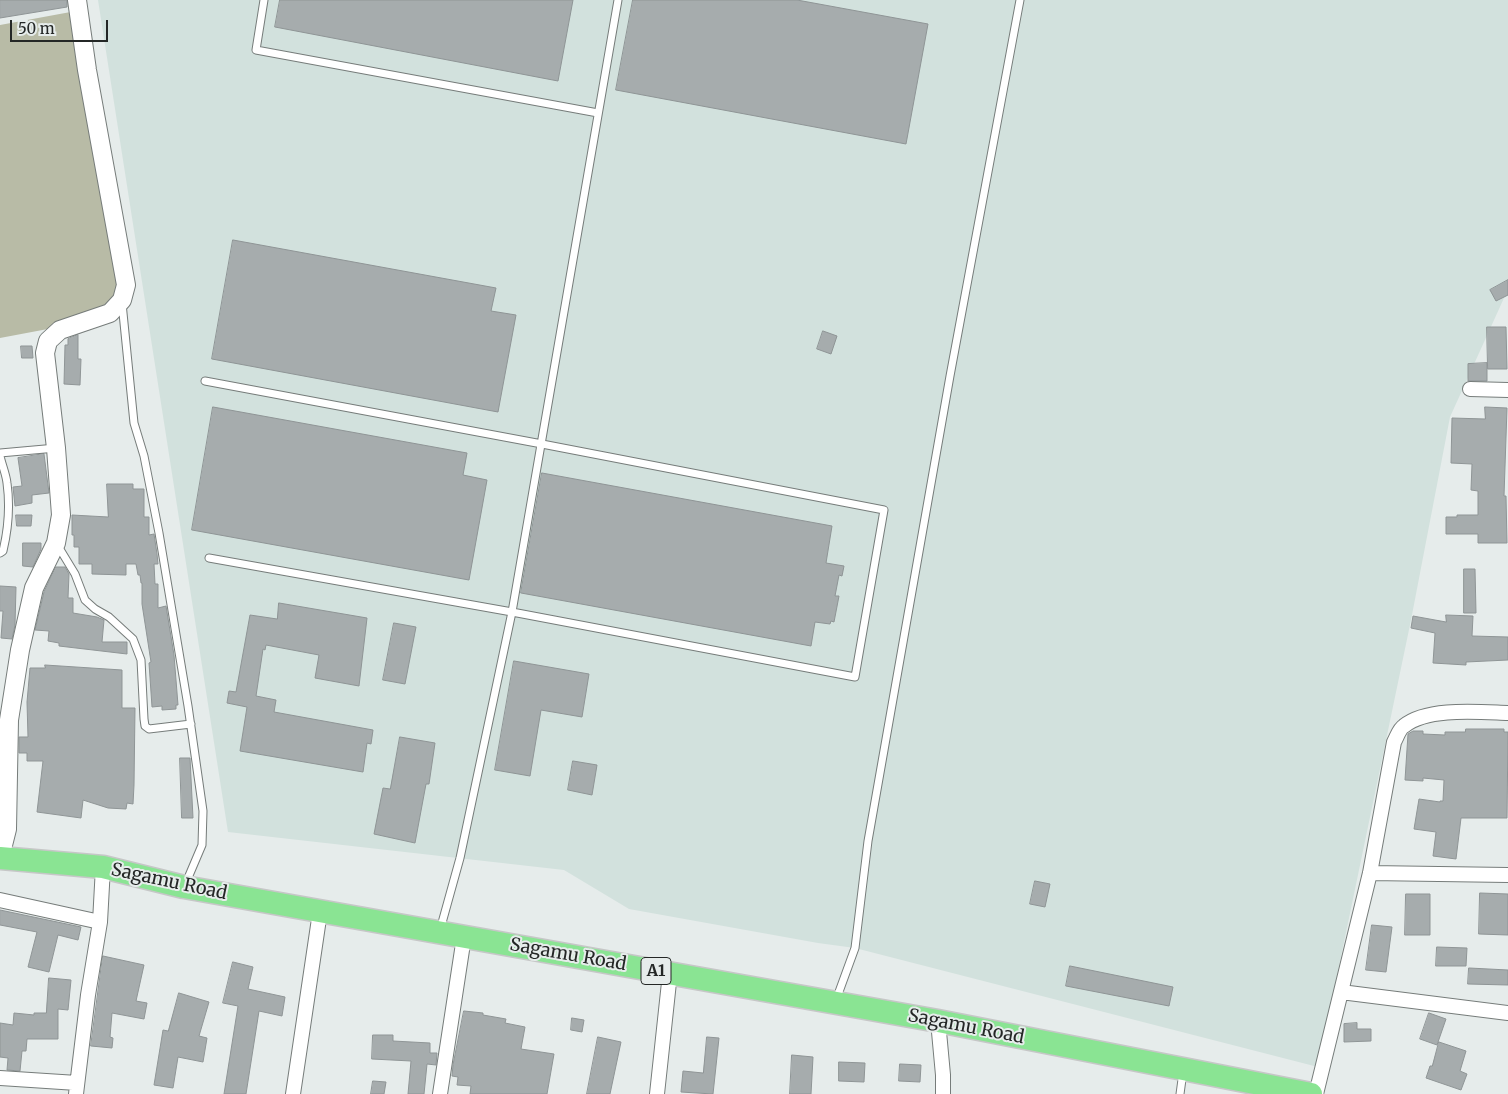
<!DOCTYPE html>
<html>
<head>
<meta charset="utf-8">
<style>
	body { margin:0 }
	#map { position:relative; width:1508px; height:1094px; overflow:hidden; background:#e6eceb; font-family:Merriweather,serif }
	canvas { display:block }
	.scale { position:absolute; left:10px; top:20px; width:98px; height:22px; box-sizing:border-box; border:2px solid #242726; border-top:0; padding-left:6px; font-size:15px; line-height:18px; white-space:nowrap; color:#242726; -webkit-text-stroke:4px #e6eceb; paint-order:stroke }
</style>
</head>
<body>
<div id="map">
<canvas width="1508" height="1094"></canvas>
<div class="scale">50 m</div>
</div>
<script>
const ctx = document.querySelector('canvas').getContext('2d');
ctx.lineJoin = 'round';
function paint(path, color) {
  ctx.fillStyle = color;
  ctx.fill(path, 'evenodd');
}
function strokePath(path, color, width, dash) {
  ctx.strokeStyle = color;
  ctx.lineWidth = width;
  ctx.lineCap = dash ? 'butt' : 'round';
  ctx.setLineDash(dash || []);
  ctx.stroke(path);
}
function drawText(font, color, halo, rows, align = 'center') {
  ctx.font = font + ' Merriweather,serif';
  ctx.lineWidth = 4;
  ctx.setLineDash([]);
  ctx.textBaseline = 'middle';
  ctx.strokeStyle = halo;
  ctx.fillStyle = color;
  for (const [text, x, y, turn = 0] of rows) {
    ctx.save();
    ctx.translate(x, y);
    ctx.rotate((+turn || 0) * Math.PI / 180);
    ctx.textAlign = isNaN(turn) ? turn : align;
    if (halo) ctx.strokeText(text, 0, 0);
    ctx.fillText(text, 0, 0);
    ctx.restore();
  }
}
const built = new Path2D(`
	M98 0H1508V295L1504 298 1450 417 1411 620 1318 1067 855 948 818 943 629 909 564 870 228 832Z`);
const green = new Path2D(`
	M76 11 122 315 0 338V25Z`);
const building = new Path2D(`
	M0 0H67V7L0 18Z
	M280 0H573L558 81 275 27Z
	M633 0H797L928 24 906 144 616 90Z
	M233 240 496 288 491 311 516 315 498 412 212 359Z
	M1508 280V295L1496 301 1490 290Z
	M1487 327H1506L1507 369H1488Z
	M823 331 837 336 831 354 817 349Z
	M78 335V359H81L80 385 64 384 65 345H68V339Z
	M21 346H32L33 358H22Z
	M1487 363V381H1468V364Z
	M213 407 467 453 463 475 487 480 469 580 192 530Z
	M1485 407 1507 408 1504 496H1506L1507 543H1478V534H1446V517H1457V515H1478V491L1471 490 1472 464 1451 463 1452 418 1485 419Z
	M44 454 49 493 32 495V503L15 506 13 487 22 486 18 458Z
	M542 473 832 526 826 563 844 566 842 576 839 575 835 596H839L834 622 831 621 830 624 815 622 811 646 521 593Z
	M107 484H133V489H144V517H149V535L154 534 157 554 158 564H154L155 584H158V608L166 606 174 655 178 705H176V709L162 710V706L152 707 149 663 151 662 142 604V583H141L140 575H138L136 564H126V575L92 574V564H79V547H74V535H72V515L108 517Z
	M16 515H32L31 526H17Z
	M23 543H41V549L33 567 23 566Z
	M56 567H65L69 574 68 598H73V613L97 617 104 620 102 642H127V654L59 646V643L48 641 49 631 35 630 44 592Z
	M1464 569H1475L1476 613H1464Z
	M0 586 16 587 15 625 12 639 1 638 3 611H0Z
	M279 603 367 618 359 686 315 678 319 655 266 645 265 650 263 649 256 696 276 700 274 712 373 730 371 744 367 743 363 772 240 751 247 707 227 703 229 691 236 692 250 615 277 619Z
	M1446 615 1473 616 1472 636 1508 637V660L1466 662V665L1433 663 1435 633 1411 628 1413 616 1446 622Z
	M394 623 416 627 405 684 383 680Z
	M514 661 589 674 582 717 541 710 530 776 495 770Z
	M45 665 122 670V708H135L134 785 133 804 127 803 126 809 108 808 83 800 81 818 37 812 43 761H27V753H19V737H28L27 702 30 668H45Z
	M1466 729H1504V732H1508L1507 818H1461L1456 859 1433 856 1436 832 1414 829 1419 799 1440 802V801H1443L1444 780 1423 778V781L1405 780 1408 734 1413 731H1423V734L1445 735V732H1465Z
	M400 737 435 743 429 784H426L415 843 374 834 383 788 390 789Z
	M180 758H190L193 818H182Z
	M573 761 597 765 592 795 568 790Z
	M1035 881 1050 884 1045 907 1030 904Z
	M1480 893 1508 894V935L1479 934Z
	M1406 894H1430V935H1405Z
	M0 910 81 927 78 940 58 935 49 972 28 967 37 932 0 925Z
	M1372 925 1392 927 1386 972 1366 970Z
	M1437 947 1467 948 1466 966H1436Z
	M103 956 144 965 136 1001 147 1003 144 1019 112 1013 110 1037 113 1038 112 1048 91 1046Z
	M233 962 253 967 248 989 285 997 282 1016 259 1011 246 1094H224L238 1006 223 1003Z
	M1070 966 1173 987 1169 1006 1066 986Z
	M1469 968 1508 970V985L1468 984Z
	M49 978 71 980 68 1010 58 1009V1039H27L26 1051H22L20 1071 7 1070 8 1058 0 1057V1023L13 1025 14 1013 34 1015V1013H46Z
	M179 993 209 1002 199 1036 207 1038 203 1062 178 1057 173 1088 154 1085 163 1030 168 1031Z
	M464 1011 483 1013V1015L506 1019 505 1023 525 1027 521 1049 554 1054 547 1094H470L471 1086 457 1085 458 1077 452 1076 453 1065Z
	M1429 1013 1446 1019 1437 1045 1420 1039Z
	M572 1018 584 1020 582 1032 571 1030Z
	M1357 1023V1029H1371V1041L1344 1042V1024Z
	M373 1035H393V1041L430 1043V1053H437L436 1065 427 1064 424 1094H408L411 1061 372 1059Z
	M598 1037 621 1042 610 1094H587Z
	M707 1037 719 1038 713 1094 681 1092 683 1071 703 1073Z
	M1439 1042 1466 1051 1460 1071 1467 1074 1461 1090 1426 1078 1430 1066H1432Z
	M792 1055 813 1057 811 1094H790Z
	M839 1062 865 1063 864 1082 839 1081Z
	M900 1064 921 1065 920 1082 899 1081Z
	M373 1081 386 1082 384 1094H371Z`);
const service = new Path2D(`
	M264 0 256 50 598 113
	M122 303 134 423 144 456 159 533 188 706 203 811 202 845 185 885
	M205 381 542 444 884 510 855 677 512 612 209 558
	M0 453 56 448
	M0 456C2 465 6 474 7 483 10 505 8 530 3 551L0 553
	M58 546 75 574 85 600 95 609 109 617 133 639 141 660 144 719 145 726 149 729 191 724
	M440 930 460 858 512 612 618 0
	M836 1000 855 948 868 841 950 376 1020 0
	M1180 1094 1183 1072`);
const minor = new Path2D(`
	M1470 389 1508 390
	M1370 873 1508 875
	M0 900 100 922
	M1341 992 1508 1013
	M938 1021 943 1075V1094
	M0 1078 77 1083
	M76 1094 88 995 100 922 103 867
	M293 1094 320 912
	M440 1094 464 937
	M657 1094 670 973
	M1316 1094 1370 873 1394 742C1397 737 1399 729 1404 726 1427 707 1479 712 1508 713`);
const tertiary = new Path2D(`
	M0 857 7 829 9 720 20 650 34 588 56 543 61 515 56 448 45 353 48 341 60 330 110 313 122 300 126 285 87 70 77 0`);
const trunk = new Path2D(`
	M0 858 103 867 184 887 938 1021 1311 1094`);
const shields = [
	[656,971,30]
];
const shieldNames = [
	["A1",656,971]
];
const streetNames = [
	["Sagamu Road",169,882,12],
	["Sagamu Road",568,955,10],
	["Sagamu Road",966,1027,11]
];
paint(built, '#d2e1dd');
paint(green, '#b8bba6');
paint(building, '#a6acad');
strokePath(building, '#8f9596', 1);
strokePath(service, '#767c7a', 9);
strokePath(minor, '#767c7a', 16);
strokePath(tertiary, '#767c7a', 20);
strokePath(trunk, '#c6c7c7', 25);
strokePath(service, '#fff', 7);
strokePath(minor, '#fff', 14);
strokePath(tertiary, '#fff', 18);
strokePath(trunk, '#8ae493', 22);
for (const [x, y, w] of shields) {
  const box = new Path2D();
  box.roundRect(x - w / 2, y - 13.5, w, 27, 4);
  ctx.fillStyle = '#e6eceb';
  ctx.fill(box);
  strokePath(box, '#242726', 1);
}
drawText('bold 16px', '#242726', null, shieldNames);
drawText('18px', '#242726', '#e6eceb', streetNames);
</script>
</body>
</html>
